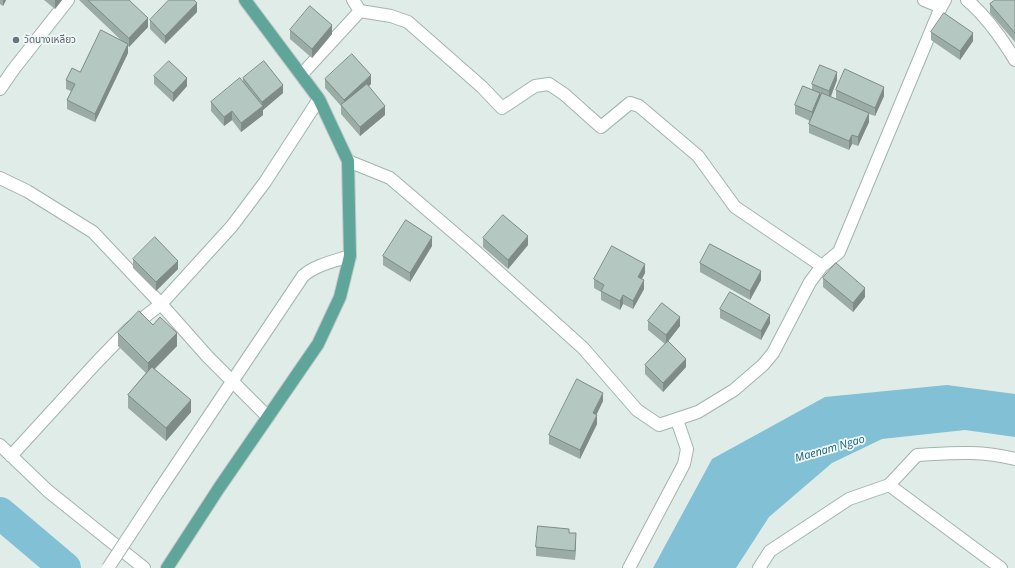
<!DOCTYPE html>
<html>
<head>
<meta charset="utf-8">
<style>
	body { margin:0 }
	canvas { display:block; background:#dfece7 }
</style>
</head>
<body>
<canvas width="1015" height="568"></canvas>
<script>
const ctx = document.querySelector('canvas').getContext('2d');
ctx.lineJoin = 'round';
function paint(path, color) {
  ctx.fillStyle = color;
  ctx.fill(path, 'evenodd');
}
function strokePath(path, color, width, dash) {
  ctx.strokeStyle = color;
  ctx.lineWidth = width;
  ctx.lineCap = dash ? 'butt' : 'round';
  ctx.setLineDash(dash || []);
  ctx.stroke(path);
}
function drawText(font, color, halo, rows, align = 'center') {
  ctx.font = font + ' "Open Sans","Noto Sans Thai",sans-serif';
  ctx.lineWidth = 3.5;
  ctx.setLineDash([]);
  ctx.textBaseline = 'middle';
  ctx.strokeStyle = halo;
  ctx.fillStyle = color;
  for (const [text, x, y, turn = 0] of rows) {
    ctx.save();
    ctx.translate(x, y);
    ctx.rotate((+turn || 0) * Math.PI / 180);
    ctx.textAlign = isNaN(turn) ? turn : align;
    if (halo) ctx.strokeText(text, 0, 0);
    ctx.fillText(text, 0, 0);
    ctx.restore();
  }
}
const water = new Path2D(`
	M947 385 1015 394V437L965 430 882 439 832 463 769 517 736 568H653L712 459 825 397Z`);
const river = new Path2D(`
	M0 513 65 568`);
const minor = new Path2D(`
	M353 0 360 11 391 16 408 22 482 87 502 108 535 86 549 84 564 94 601 127 630 103 639 106 698 156 735 207 822 266
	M924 0 941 7
	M967 0C987 17 1001 37 1015 60
	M302 74 360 11
	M0 89 13 70 68 0
	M348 161 390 178 473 249 583 348 637 410 659 425 698 412 734 390 763 365 773 353 810 282 822 266 839 252 941 7 945 0
	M0 178 27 191 93 232 161 304 207 356 268 417
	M0 445 48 491 144 568
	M11 456 96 363 129 329 161 304 232 226 265 182 319 99
	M889 485 1001 568
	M158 492 303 276C315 265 335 261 350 256
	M629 568 684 464 687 449 677 420
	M759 568 770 551 849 499 889 485 917 455C953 453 979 450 1015 459`);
const major = new Path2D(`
	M167 568 219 488 318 344 340 297 350 256 348 161 319 99 245 0`);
const minorBridge = new Path2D(`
	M108 568 158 492`);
const wall = new Path2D(`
	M0 0H6L3 6 0 4Z
	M44 0H62L55 9Z
	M79 0H129L148 27 129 47 128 46V53L95 122 67 109V100L71 91 66 89V80L80 72 123 42Z
	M1015 0V42L990 13V4Z
	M197 12 165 44 150 29V20Z
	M290 30 332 34 312 58 290 39Z
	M931 32 973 41 960 60 931 40Z
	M154 76 187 86 173 102 154 84Z
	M243 78 283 93 263 110V115L241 132 232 120 224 126 211 111V102L243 81Z
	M325 79 371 84 369 86 385 115 360 136 341 114V106L325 88Z
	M837 80 831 97 836 99V90L884 96 875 116 869 114V122L858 146 852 144 849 150 809 133V124L810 121 795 114V105L812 90V84Z
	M483 238 528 245 508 269 483 247Z
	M432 246 410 282 383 265V256Z
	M133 259 178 269 156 291 133 268Z
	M700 263 761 280 750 300 700 272Z
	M645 273 642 279 644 289 633 309 623 304 620 310 601 300V292L594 288V279Z
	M823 278 865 297 853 312 823 287Z
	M720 309 770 323 761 340 720 318Z
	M648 321 680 326 668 341 686 367 663 392 645 374V365L665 344 648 330Z
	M153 325 177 346 155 369 191 412 166 441 128 408V395L146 373 118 346V333Z
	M603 401 596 415 597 424 580 459 549 444V435Z
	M569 533 576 542 575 560 536 556V547Z`);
const shadedWall = new Path2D(`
	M3 0H6L3 6Z
	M55 0H62L55 9Z
	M197 3V12L165 44V36Z
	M148 18V27L129 47V38Z
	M332 25V34L312 58V49Z
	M973 33V41L960 60V51Z
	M128 44V53L95 122V114Z
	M837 72V80L829 100V91Z
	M371 75V84L344 108V100Z
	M187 78V86L173 102V93Z
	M283 85V93L263 110V115L241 132V123L262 107V102Z
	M884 87V96L875 116V108Z
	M820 93V102L812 121V112Z
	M385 106V115L360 136V127Z
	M232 111V120L224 126V117Z
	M869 113V122L858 146V137Z
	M852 135V144L849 150V141Z
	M528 236V245L508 269V260Z
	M432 237V246L410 282V273Z
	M178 261V269L156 291V282Z
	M645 264V273L638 285V277Z
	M761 271V280L750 300V291Z
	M644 280V289L633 309V301Z
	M865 288V297L853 312V303Z
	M623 295V304L620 310V301Z
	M770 315V323L761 340V331Z
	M680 317V326L666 344V335Z
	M177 333V346L148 375V363Z
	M686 359V367L663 392V383Z
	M603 393V401L593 422V413Z
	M191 400V412L166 441V428Z
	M597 415V424L580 459V450Z
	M576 533V542L575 560V551Z`);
const building = new Path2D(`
	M88 0H129L148 18 129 38Z
	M169 0H194L197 3 165 36 150 20Z
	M995 0H1015V33L990 4Z
	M310 6 332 25 312 49 290 30Z
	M944 13 973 33 960 51 931 32Z
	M101 30 128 44 95 114 67 100 75 84 66 80 72 68 80 72Z
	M352 54 371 75 344 100 325 79Z
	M169 61 187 78 173 93 154 76Z
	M264 61 283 85 262 102 243 78Z
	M820 65 837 72 829 91 812 84Z
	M845 69 884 87 875 108 836 90Z
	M240 78 263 106 241 123 232 111 224 117 211 102Z
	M367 84 385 106 360 127 341 105Z
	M803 86 820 93 812 112 795 105Z
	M822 93 869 113 858 137 852 135 849 141 809 124Z
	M503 215 528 236 508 260 483 238Z
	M406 220 432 237 410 273 383 256Z
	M155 237 178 261 156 282 133 259Z
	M710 244 761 271 750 291 700 263Z
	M612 246 645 264 638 277 644 280 633 301 623 295 620 301 601 291 604 285 594 279Z
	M836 263 865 288 853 303 823 278Z
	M730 292 770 315 761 331 720 309Z
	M662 303 680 317 666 335 648 321Z
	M139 311 153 325 160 317 177 333 148 363 118 333Z
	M668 341 686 359 663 383 645 365Z
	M152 367 191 400 166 428 128 395Z
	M577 379 603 393 593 413 597 415 580 450 549 435Z
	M538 526 569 529V533H576L575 551 536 547Z`);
const markers = [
	[16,40,4,"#6b7280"]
];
const worshipNames = [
	["วัดนางเหลียว",24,40]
];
const waterNames = [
	["Maenam Ngao",830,449,-16]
];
paint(water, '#82c0d6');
strokePath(river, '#82c0d6', 32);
strokePath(minor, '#a2b4af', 14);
strokePath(major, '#c0c9c7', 14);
strokePath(minor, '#fff', 12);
strokePath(major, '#60a59a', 12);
strokePath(minorBridge, '#a2b4af', 14, []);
strokePath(minorBridge, '#fff', 12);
paint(wall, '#9baba6');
paint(shadedWall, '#7e8b87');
paint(building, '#b4c7c1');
strokePath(building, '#7e8b87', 1);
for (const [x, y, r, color] of markers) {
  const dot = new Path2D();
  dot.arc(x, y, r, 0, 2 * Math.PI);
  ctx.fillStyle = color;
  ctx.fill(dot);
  strokePath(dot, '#f0f8f5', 1.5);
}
drawText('10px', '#5b616d', '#f0f8f5', worshipNames, 'left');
drawText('italic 11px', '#15607d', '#f0f8f5', waterNames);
</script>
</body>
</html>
